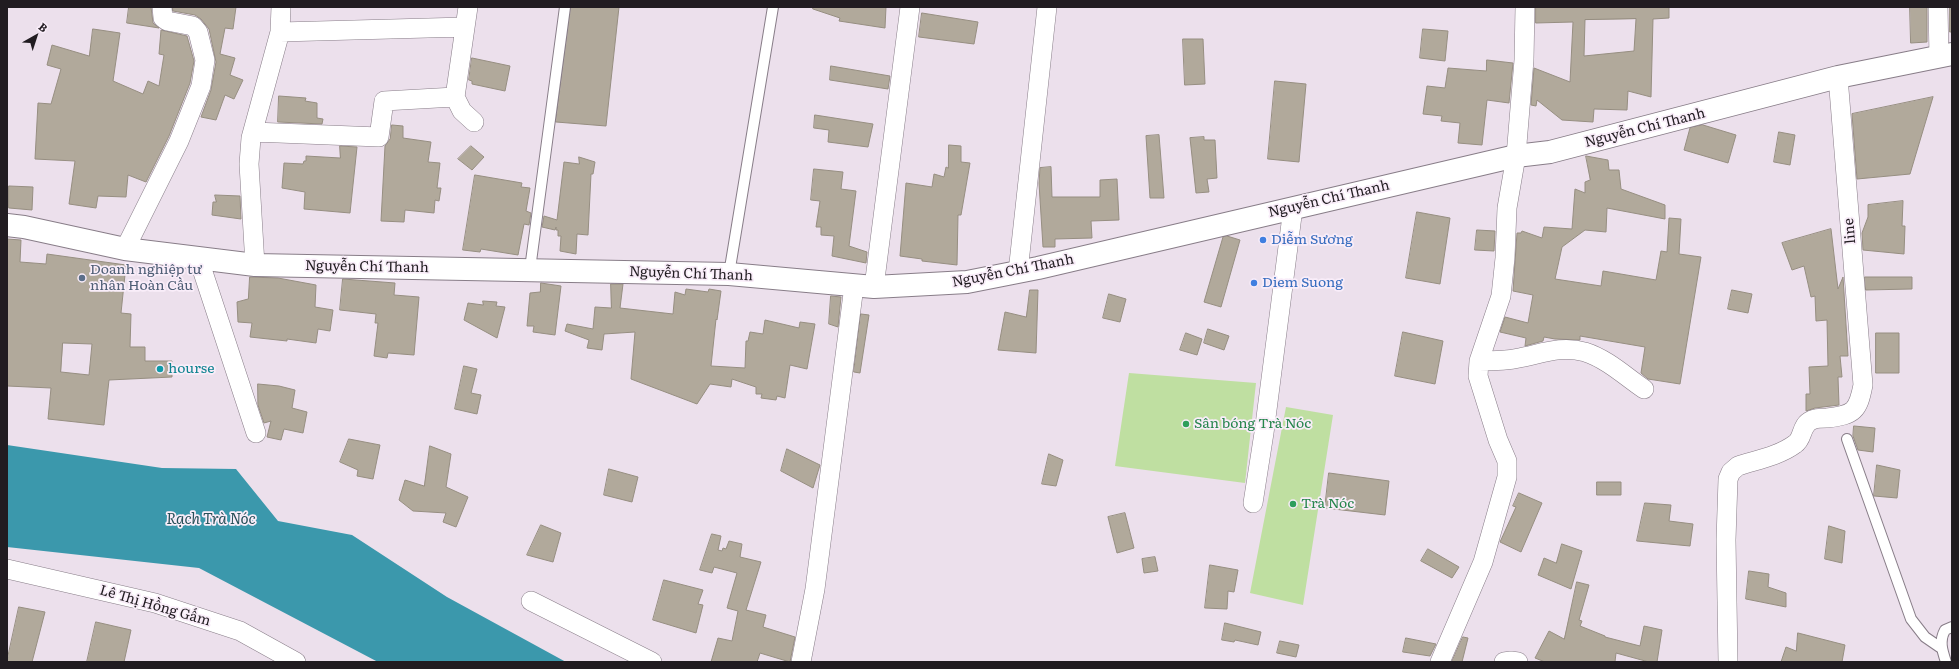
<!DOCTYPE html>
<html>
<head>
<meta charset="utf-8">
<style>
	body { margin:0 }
	#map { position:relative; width:1959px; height:669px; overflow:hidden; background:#ece0ec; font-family:Literata,serif }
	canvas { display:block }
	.frame { position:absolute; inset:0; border:8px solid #211c21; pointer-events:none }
	.north { position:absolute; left:16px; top:16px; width:40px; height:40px; -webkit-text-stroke:3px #f9edf9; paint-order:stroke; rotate:39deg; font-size:11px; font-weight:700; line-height:16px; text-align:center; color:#211c21 }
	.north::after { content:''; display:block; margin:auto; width:14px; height:18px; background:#211c21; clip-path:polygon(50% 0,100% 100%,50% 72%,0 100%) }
</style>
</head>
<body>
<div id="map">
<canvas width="1959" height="669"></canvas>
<div class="frame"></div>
<div class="north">B</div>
</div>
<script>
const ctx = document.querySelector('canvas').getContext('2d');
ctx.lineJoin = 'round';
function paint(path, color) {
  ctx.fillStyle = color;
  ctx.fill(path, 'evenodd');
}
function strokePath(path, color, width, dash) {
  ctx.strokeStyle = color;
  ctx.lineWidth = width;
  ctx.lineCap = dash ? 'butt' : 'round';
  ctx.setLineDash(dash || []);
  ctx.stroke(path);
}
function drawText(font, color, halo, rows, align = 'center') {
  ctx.font = font + ' Literata,serif';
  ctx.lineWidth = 3.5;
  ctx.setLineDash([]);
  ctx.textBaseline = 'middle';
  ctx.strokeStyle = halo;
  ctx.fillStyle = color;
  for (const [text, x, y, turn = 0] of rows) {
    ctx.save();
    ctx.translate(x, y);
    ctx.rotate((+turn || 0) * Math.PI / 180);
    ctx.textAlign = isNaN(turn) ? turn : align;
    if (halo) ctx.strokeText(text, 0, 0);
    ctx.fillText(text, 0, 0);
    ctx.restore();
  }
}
const green = new Path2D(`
	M1129 373 1256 383 1245 483 1115 466Z
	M1286 407 1333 415 1303 605 1250 593Z`);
const water = new Path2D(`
	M7 445 162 468 236 469 278 521 352 535 447 597 566 662H378L199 568 7 547Z`);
const building = new Path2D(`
	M129 7H151L153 23 159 28 127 23Z
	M173 7H236L233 29 225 28 220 54 235 58 230 75 243 80 234 99 225 95 216 120 201 117 211 90 216 62 209 29 201 19 195 15 173 11Z
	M571 7H619L606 126 556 122Z
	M813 7H886L885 28 839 21 840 18 813 9Z
	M1536 7H1669V18L1653 19 1651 97 1628 91 1627 110 1594 109 1593 122 1562 120 1537 100 1536 106 1531 105 1534 68 1570 82 1573 22 1536 23ZM1636 19 1634 51 1584 56 1585 20Z
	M1910 7H1927V42L1911 43Z
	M1950 7H1952V32H1950Z
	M922 13 978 22 974 44 919 37Z
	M93 29 120 33 113 81 143 94 148 81 159 86 164 55 159 54 161 30 187 36 194 61 190 83 169 136 146 182 128 175 126 197 98 196 96 208 69 204 75 161 35 159 38 103 51 104 61 69 47 65 52 45 89 56Z
	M1423 29 1448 31 1445 61 1420 58Z
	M1183 39H1203L1205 84 1185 85Z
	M472 58 510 66 505 91 472 84V81L469 80Z
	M1487 60 1513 63 1509 103 1487 100 1482 145 1458 143 1460 123 1441 121 1442 116 1423 114 1427 86 1445 88 1448 68 1486 71Z
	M831 66 890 76 888 89 830 80Z
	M1275 81 1306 84 1299 162 1268 159Z
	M279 96 306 98 305 101 317 103V118L323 119 322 124 278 122Z
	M1933 97 1910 174 1857 179 1852 114Z
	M815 115 873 124 868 147 828 142 829 130 814 128Z
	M392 125 403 126V138L431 142 428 162 440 163 437 188H441L439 201 435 200 434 213 405 210 404 222 381 221 385 146 390 139Z
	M1703 125 1736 135 1728 163 1684 150 1690 128Z
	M1779 132 1795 135 1790 165 1774 162Z
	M1159 135 1164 198H1150L1146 136Z
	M1204 137V140H1215L1217 178 1207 179 1209 192 1196 193 1190 138Z
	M949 145 961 146V162L970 163 961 215H958L957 265 922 261V259L900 256 906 183 932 187 934 174 944 177 946 167 948 168Z
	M340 146 357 147 350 213 304 209 305 192 282 188 284 163 303 164 304 161H306V156L340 158Z
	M471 146 484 157 472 170 458 159Z
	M1586 156 1608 160 1609 170H1619L1621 189 1665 205V219L1607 208 1606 232 1585 230 1562 247 1555 279 1601 286 1603 271 1656 280 1661 251 1667 252 1669 218 1681 219 1679 254 1701 257 1680 384 1648 379 1641 373 1645 347 1580 336V340L1555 339 1544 337 1543 341 1525 346 1526 338 1500 332 1505 317 1528 323 1533 295 1513 291 1517 233H1521L1522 231 1542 238 1544 227 1572 229 1575 189 1585 193V182L1590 180Z
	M579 157 595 162 593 174H591L588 235 577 234 576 254 560 251 561 236H558V230H556V227L555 230 542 227 544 216 557 220 564 162 579 164Z
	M1051 167 1052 197H1100V180L1117 179 1119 220 1091 221 1092 238 1055 239V247H1043L1039 183 1040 168Z
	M814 169 843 172 841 189 856 191 849 246 867 252 866 263 832 256 834 236 821 235V227H816L820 201 811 200Z
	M475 175 522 183 521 187 530 188 526 211 531 213 529 225 524 224 518 255 481 249 480 252 463 250Z
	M9 186 33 187 32 210 9 208Z
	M215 195 240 196 241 219 212 215 213 202H216Z
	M1903 201 1902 226H1905L1904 254 1863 250 1862 233 1868 217V205Z
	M1417 212 1450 218 1440 284 1406 278Z
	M1831 229 1838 289 1843 277 1848 356H1840L1842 377H1838L1839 405 1815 408 1806 411V394H1810L1809 367 1828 366 1827 320 1816 321 1815 296 1811 297 1804 266 1792 270 1782 243Z
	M1477 230 1495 231 1494 251 1475 250Z
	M1227 236 1240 240 1221 307 1204 302 1223 237Z
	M7 239 21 240 20 262 46 264 47 254 126 265 121 313 131 314 130 347H145V361H172V377L109 380 104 425 48 419 51 388 7 386ZM63 343 92 344 89 375 61 372Z
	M250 277 278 278 316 285 315 307 333 310 330 331 318 329 316 343 287 339V341L250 337 252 323 238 322 237 302 248 299Z
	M1865 277H1912V289L1866 290Z
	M343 279 395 283 394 295 419 297 414 355 388 353 387 358 374 356 378 323H375L376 314 340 310Z
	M541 283 561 286 555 335 533 332 534 326H527L530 293 540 292Z
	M611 284H623L620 308 673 314 675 292 685 295 686 289 708 292 709 289 721 291 717 320 716 319 711 366 745 368 746 341H748L750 332 763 334 765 320 799 328 800 322 815 324 807 369 790 365 785 398 777 396 776 400 761 398 762 394H756V387L732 379 731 387 710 384 697 404 631 379 635 332 604 334 602 350 587 348 589 340 565 331 567 324 593 329 595 307 611 308Z
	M1030 290H1038L1036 353 998 350 1005 312 1026 317Z
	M1732 290 1752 294 1748 313 1728 309Z
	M1109 294 1126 299 1120 322 1103 318Z
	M831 296 841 297 838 327 829 324Z
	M483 301 497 302 496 306 505 307 497 338 464 320 468 303 483 305Z
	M861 314 869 315 860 373 854 372Z
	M1208 329 1229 336 1224 350 1204 343Z
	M1403 332 1443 341 1435 384 1395 376Z
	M1186 333 1202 339 1197 355 1180 350Z
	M1876 333H1899V373H1876Z
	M464 366 477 369 471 393 481 395 477 414 455 409Z
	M258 384 279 386 295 390 292 408 307 412 303 433 284 429 281 440 267 437 271 421 264 423 258 405Z
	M1854 426 1875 428 1873 452 1858 450 1853 436Z
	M349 439 380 445 373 479 357 476 358 470 340 462Z
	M430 446 451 454 446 487 468 497 456 527 443 522 446 513 413 511 399 500 405 480 424 486Z
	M787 449 820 465 813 488 781 471Z
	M1049 454 1063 460 1056 486 1042 484Z
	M1877 465 1900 470 1897 498 1874 496Z
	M609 469 638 477 632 502 604 495Z
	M1329 473 1389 481 1385 515 1325 508Z
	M1597 482H1621V495H1597Z
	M1519 493 1542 503 1521 552 1500 542 1516 507 1513 506Z
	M1645 503 1671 505 1669 521 1693 524 1690 546 1637 541Z
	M1125 513 1134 548 1117 553 1108 517Z
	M541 525 561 533 553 562 527 555Z
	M1829 526 1845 531 1842 563 1825 559Z
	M712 534 721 536 718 550 722 551 723 548 726 549 729 541 742 544 740 557 761 562 746 610 766 615 763 627 795 637 790 662 760 653 757 662H711L718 638 732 641 738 611 727 608 737 573 714 567 712 573 700 570Z
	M1562 544 1582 551 1571 589 1538 575 1544 558 1556 563Z
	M1428 549 1459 567 1452 578 1421 561Z
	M1155 557 1158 571 1144 573 1142 559Z
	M1210 565 1238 570 1234 592 1228 591 1227 609 1205 608Z
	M1749 571 1769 574 1768 587 1786 593V607L1746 599Z
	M664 580 703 590 698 604 703 605 696 633 653 620Z
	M1577 582 1589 585 1579 620 1582 621 1580 626 1605 636V637L1640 646 1644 626 1662 630 1657 662H1649L1616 653 1615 662H1545L1535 658 1549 631 1564 639Z
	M19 607 45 612 32 662H7Z
	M96 622 131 630 124 662H87Z
	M1225 623 1261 632 1258 645 1235 640 1234 642 1222 640Z
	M1798 633 1845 645 1842 662H1781L1786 647 1796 651Z
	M1463 637 1468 638 1462 662H1452Z
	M1406 638 1436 644 1430 656 1403 652Z
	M1280 641 1299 645 1296 657 1277 653Z`);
const service = new Path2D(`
	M530 269 565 7
	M729 274 773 7
	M1847 439 1911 619 1925 637 1941 648
	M1946 662C1942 650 1939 641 1945 630L1952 627`);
const minor = new Path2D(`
	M468 7 455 97 462 111 474 122
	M1938 7 1939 57
	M280 32 465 27
	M253 132 379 137 384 101 455 97
	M125 249 179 141 201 86 205 60 198 32 193 26 167 21 163 18 162 7
	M198 257 256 433
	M255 265 249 164 251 138 280 32 281 7
	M1018 272 1047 7
	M874 287 910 7
	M1479 361C1492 361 1506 361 1519 358 1541 354 1561 345 1585 352 1607 359 1625 376 1644 389
	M1253 503 1264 433 1293 208
	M7 569 155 603 240 631 296 662
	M531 601 652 662
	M801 662 815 589 854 286
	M1440 662 1483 562 1507 477V461L1498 440 1478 376 1479 361 1501 296 1505 258 1507 208 1516 156 1524 60 1525 7
	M1504 662 1511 661 1518 662
	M1728 662 1726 540 1728 479 1731 472 1738 466C1756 460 1779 456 1795 444 1804 438 1800 425 1812 420 1816 418 1822 418 1827 418 1854 415 1858 411 1863 385L1838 77`);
const secondary = new Path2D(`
	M7 225 24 227 125 249 255 265 729 274 874 287 967 282 1038 268 1516 156 1550 152 1838 77 1952 54`);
const markers = [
	[1263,240,4,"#3f7fe0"],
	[82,278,4,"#5c6f8a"],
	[1254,283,4,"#3f7fe0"],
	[160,369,4,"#0f9aa8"],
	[1186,424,4,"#2e9e5b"],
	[1293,504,4,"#2e9e5b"]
];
const streetNames = [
	["Nguyễn Chí Thanh",1645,128,-14],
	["Nguyễn Chí Thanh",1329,199,-13],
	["line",1850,231,-95],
	["Nguyễn Chí Thanh",367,267,1],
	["Nguyễn Chí Thanh",1013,271,-11],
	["Nguyễn Chí Thanh",691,274,2],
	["Lê Thị Hồng Gấm",155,606,16]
];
const shopNames = [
	["Diễm Sương",1271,240],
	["Diem Suong",1262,283]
];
const serviceNames = [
	["Doanh nghiệp tư",90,270],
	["nhân Hoàn Cầu",90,286]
];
const cultureNames = [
	["hourse",168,369]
];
const leisureNames = [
	["Sân bóng Trà Nóc",1194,424],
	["Trà Nóc",1301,504]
];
const waterNames = [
	["Rạch Trà Nóc",211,520]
];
paint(green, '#bfdfa1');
paint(water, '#3b98ac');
paint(building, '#b1a99b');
strokePath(building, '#968e81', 1);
strokePath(service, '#887d88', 12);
strokePath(minor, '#887d88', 20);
strokePath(secondary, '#887d88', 24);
strokePath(service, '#fff', 10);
strokePath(minor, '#fff', 19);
strokePath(secondary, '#fff', 22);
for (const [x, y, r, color] of markers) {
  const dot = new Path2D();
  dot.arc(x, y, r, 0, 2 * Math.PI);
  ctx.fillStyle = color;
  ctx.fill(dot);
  strokePath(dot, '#f9edf9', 1.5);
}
drawText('14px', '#211c21', '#f9edf9', streetNames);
drawText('14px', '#366cbe', '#f9edf9', shopNames, 'left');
drawText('14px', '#4e5e75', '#f9edf9', serviceNames, 'left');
drawText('14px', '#0d838f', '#f9edf9', cultureNames, 'left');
drawText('14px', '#27864d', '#f9edf9', leisureNames, 'left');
drawText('italic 15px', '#264f58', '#f9edf9', waterNames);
</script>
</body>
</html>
